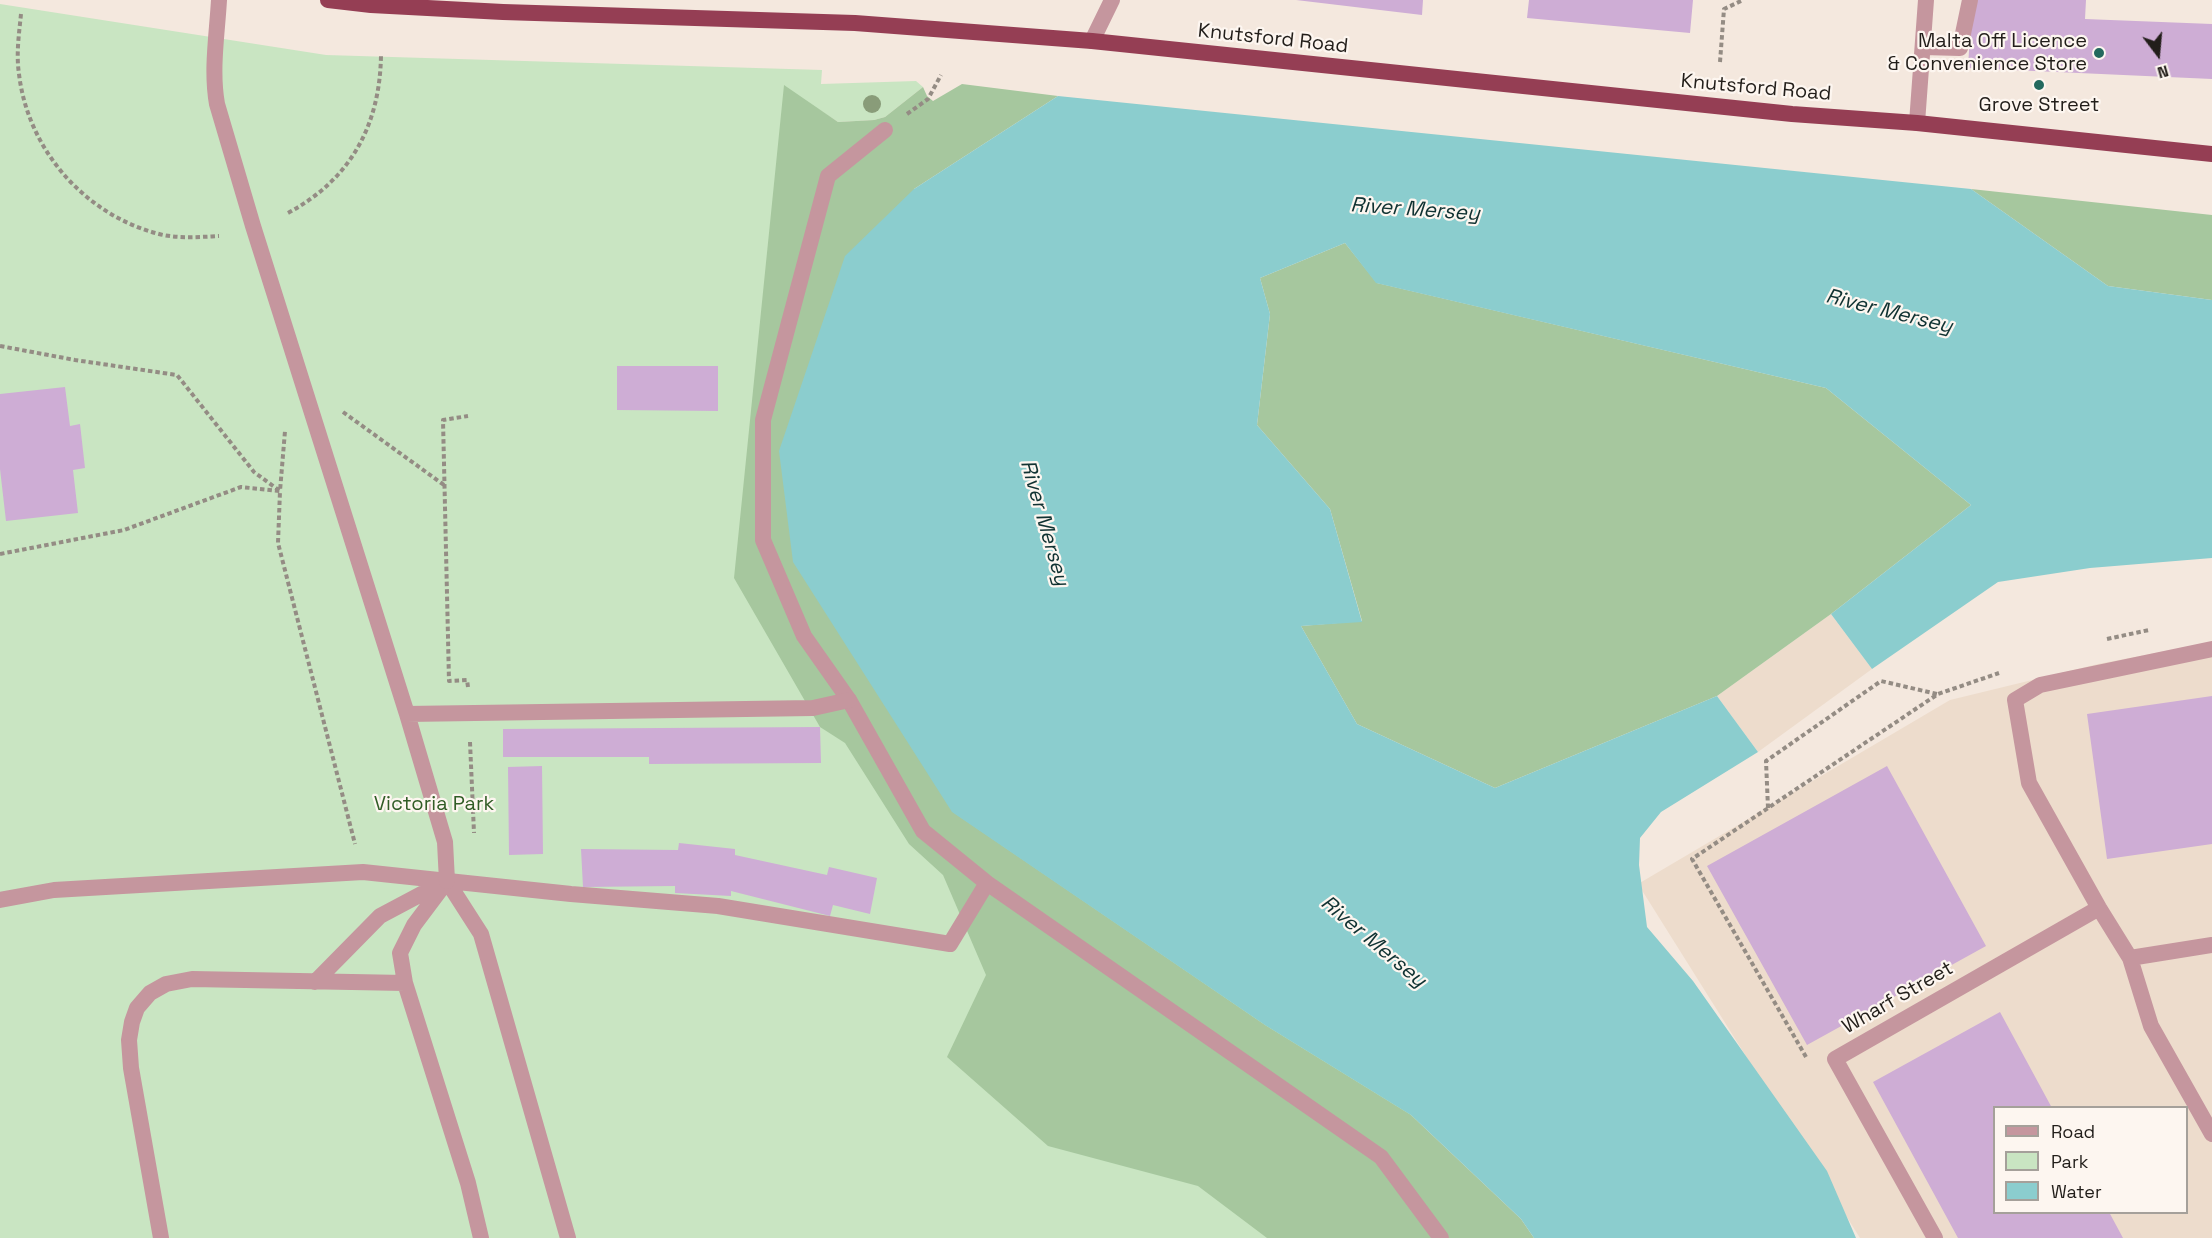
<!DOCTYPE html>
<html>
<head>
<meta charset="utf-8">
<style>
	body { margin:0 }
	#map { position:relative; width:2212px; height:1238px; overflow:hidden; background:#f4e8de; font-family:"Space Grotesk",sans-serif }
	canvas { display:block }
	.legend { position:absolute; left:1993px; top:1106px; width:195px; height:108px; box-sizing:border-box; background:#fdf6f0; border:2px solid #a5a09a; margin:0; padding:8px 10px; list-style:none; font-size:18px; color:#221e1a }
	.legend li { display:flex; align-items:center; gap:12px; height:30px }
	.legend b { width:30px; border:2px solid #a5a09a }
	.north { position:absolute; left:2128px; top:24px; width:60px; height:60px; -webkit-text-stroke:4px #fdf6f0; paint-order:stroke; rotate:164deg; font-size:16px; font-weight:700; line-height:24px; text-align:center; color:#221e1a }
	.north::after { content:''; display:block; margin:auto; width:21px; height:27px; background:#221e1a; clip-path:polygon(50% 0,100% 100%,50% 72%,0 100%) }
</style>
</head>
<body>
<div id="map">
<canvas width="2212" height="1238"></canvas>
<ul class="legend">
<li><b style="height:8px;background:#c5969e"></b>Road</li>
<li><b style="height:16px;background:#c9e5c2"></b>Park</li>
<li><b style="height:16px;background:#8bcdce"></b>Water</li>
</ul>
<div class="north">N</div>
</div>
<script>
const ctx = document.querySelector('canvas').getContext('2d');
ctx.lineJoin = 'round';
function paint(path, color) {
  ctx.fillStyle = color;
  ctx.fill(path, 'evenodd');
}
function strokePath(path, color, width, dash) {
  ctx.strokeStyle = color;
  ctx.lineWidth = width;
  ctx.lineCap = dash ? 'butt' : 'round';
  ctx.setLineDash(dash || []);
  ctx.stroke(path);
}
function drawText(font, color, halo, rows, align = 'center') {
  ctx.font = font + ' "Space Grotesk",sans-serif';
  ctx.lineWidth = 4.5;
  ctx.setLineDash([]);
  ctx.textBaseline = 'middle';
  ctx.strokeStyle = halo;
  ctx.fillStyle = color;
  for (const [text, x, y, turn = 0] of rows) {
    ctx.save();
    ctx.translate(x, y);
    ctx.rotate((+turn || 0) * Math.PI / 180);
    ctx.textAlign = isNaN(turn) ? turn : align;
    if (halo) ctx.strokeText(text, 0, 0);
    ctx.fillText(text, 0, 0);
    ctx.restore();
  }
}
const built = new Path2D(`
	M1831 614 1872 669 1758 752 1717 696Z
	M2212 642V1238H1860L1638 884 1950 700 2098 664ZM1994 1108H2186V1212H1994Z`);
const green = new Path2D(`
	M0 4 326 55 822 70 821 84 916 81 923 87 885 117 874 120 838 122 818 109 1411 1115 1534 1238H0Z`);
const forest = new Path2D(`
	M962 84 1058 96 914 189 953 812 1265 1025 1411 1115 1521 1219 1534 1238H1267L1198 1186 1048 1146 947 1057 986 975 943 875 909 844 845 743 820 727 734 578 784 85 838 122 874 120 885 117 923 87 927 96 933 101Z
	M1971 189 2212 215V300L2108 286Z
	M1345 243 1377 283 1826 388 1971 505 1831 614 1717 696 1495 788 1357 724 1301 626 1362 621 1330 509 1257 425 1270 314 1260 278Z`);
const water = new Path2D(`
	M1058 96 1971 189 2108 286 2212 300V558L2090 568 1998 582 1872 669 1831 614 1971 505 1826 388 1376 283 1345 243 1260 278 1270 314 1257 425 1330 509 1362 622 1301 626 1357 724 1495 788 1717 696 1758 752 1661 812 1640 838 1639 865 1647 927 1693 981 1827 1171 1856 1238H1534L1521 1219 1411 1115 1265 1025 952 812 793 562 779 451 845 256 914 189Z`);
const building = new Path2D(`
	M1296 0H1423L1422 15Z
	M1529 0H1693L1690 33 1527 18Z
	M1972 0H2086L2085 19 2212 24V79L1968 68Z
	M617 366H718V411L617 410Z
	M65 387 70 426 80 424 85 468 73 470 78 513 6 521 0 469V394Z
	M2212 696V844L2107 859 2087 714Z
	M820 727 821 763 649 764V757H503V729Z
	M542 766 543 854 509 855 508 767Z
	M1887 766 1986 946 1807 1045 1707 866Z
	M679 843 735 849V855L827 875 829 867 877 878 870 914 833 905 830 916 731 891V896L675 893V886L583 887 581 849 678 850Z
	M2000 1012 2052 1108H1994V1212H2109L2123 1238H1958L1873 1082Z`);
const path = new Path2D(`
	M21 14C19 34 16 54 19 74 28 150 85 215 159 234 179 239 199 237 219 236
	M1720 62 1724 9 1743 0
	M907 114 928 99 941 75
	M288 213C351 179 380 125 381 55
	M0 346 75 360 177 375 254 472 280 491 278 543 355 844
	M343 412 444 485
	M0 554 124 530 241 487 280 491 285 431
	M2107 639 2149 630
	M468 687 467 680 449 681 443 420 468 416
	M470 742 474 833
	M1768 808 1766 761 1881 681 1937 694
	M1806 1057 1692 859 1938 694 1999 673`);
const service = new Path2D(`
	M1923 47 1960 48 1970 0
	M1917 123 1926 0
	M885 130 828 176 763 420V540L804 636 849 700 923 831 987 883 1381 1157 1441 1238
	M447 881 414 925 400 953 405 983 468 1183 481 1238
	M447 881 481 934 568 1238
	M0 900 54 890 363 872 571 894 718 906 950 944 987 883
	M2212 945 2130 958 2151 1026 2212 1134
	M2130 958 2099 908 2029 783 2015 700 2040 685 2212 649
	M315 982 380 916 444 882
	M161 1238 131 1068 129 1040 132 1022 137 1008 150 993 166 984 192 979 405 983
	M1935 1238 1835 1059 2099 908`);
const minor = new Path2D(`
	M219 0C217 35 211 70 217 104L253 226 407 714 445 842 447 881
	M1092 41 1112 0
	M407 714 813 708 849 700`);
const trunk = new Path2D(`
	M328 0 371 5 503 12 855 23 1092 41 1792 114 1917 123 2212 154`);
const trees = [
	[872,104]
];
const markers = [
	[2099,53,6,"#23695e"],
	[2039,85,6,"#23695e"]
];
const streetNames = [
	["Knutsford Road",1273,39,6],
	["Knutsford Road",1756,88,5],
	["Wharf Street",1898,998,-30]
];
const poiNames = [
	["Malta Off Licence",2087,42],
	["& Convenience Store",2087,65],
	["Grove Street",2039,106,"center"]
];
const parkNames = [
	["Victoria Park",434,805]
];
const waterNames = [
	["River Mersey",1415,210,4],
	["River Mersey",1889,312,14],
	["River Mersey",1044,523,74],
	["River Mersey",1373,942,40]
];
paint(built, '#eddccc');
paint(green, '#c9e5c2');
paint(forest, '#a6c79e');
paint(water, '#8bcdce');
paint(building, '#ceadd5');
strokePath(path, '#948c84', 4, [4.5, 3]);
strokePath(service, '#c5969e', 16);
strokePath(minor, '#c5969e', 16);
strokePath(trunk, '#953e54', 16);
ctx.fillStyle = '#899c79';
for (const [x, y] of trees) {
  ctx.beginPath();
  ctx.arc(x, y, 9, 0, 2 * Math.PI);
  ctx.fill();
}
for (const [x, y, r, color] of markers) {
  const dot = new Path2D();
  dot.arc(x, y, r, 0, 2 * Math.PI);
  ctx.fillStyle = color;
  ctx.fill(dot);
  strokePath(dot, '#fdf6f0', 2);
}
drawText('20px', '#221e1a', '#fdf6f0', streetNames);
drawText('20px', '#221e1a', '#fdf6f0', poiNames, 'right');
drawText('20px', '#315d26', '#fdf6f0', parkNames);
drawText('italic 21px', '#103232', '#fdf6f0', waterNames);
</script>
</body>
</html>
